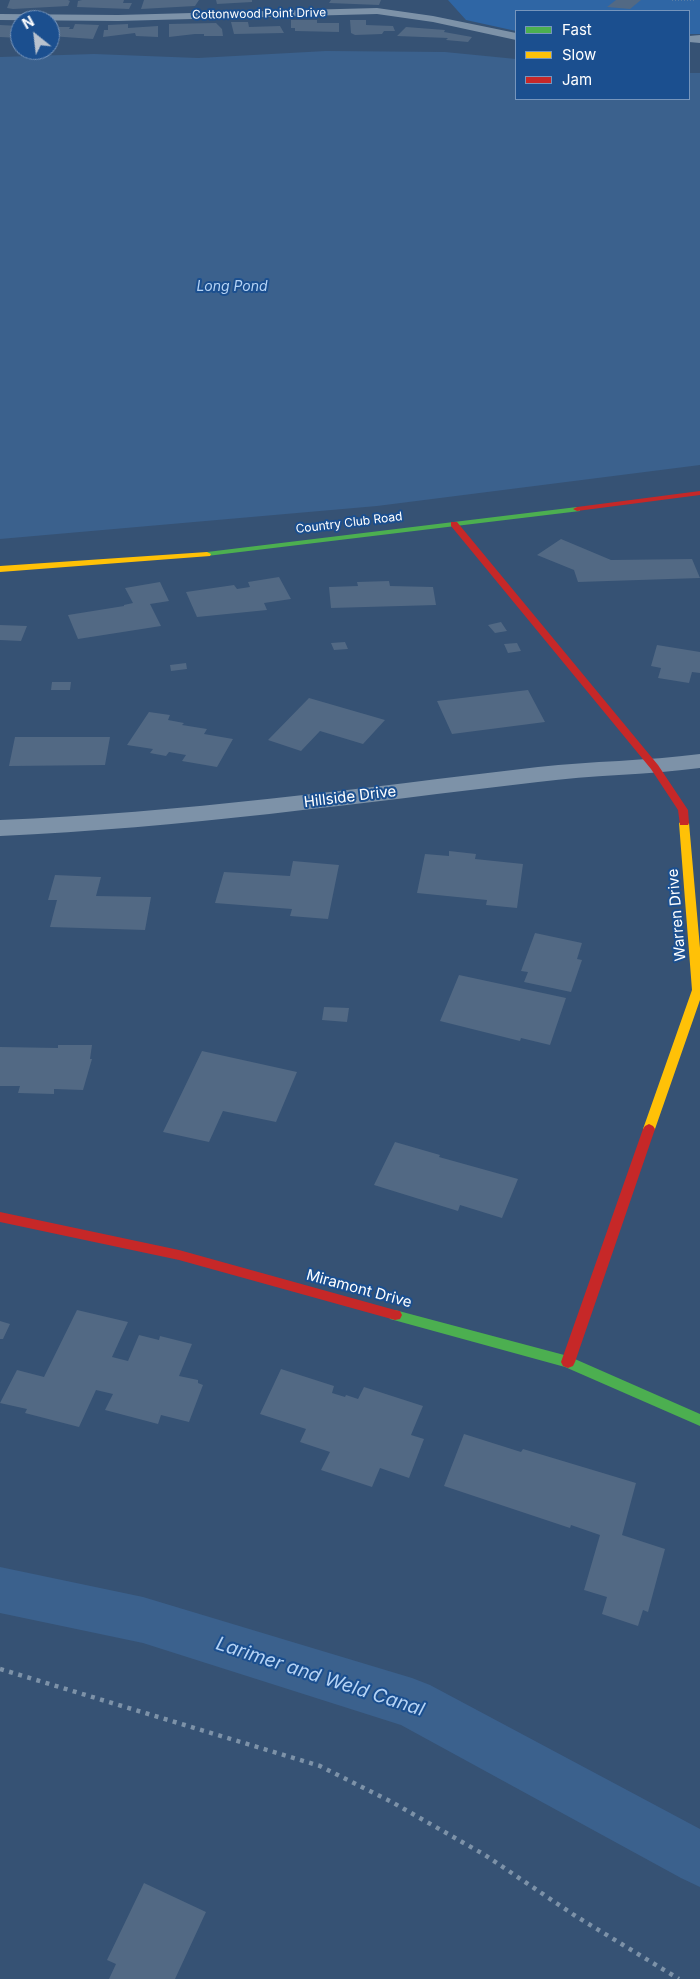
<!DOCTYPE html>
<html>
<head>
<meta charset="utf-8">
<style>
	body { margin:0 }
	#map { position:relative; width:700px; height:1979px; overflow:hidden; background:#365274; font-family:Inter,sans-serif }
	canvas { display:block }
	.legend { position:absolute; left:515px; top:10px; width:175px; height:90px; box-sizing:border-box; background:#1b4f8f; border:1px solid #7695bc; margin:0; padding:6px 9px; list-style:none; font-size:15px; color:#fff }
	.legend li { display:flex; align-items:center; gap:10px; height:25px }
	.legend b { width:25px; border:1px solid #7695bc }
	.north { position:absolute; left:10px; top:10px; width:50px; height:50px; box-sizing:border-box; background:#1b4f8f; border:1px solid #7695bc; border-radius:50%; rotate:331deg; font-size:14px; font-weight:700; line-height:20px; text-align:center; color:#fff }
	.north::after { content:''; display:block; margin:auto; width:18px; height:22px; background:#b9c2ce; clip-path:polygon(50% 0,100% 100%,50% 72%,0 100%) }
</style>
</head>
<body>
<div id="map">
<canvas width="700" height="1979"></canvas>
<ul class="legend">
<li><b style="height:6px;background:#4caf50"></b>Fast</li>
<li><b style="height:6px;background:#ffc107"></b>Slow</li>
<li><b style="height:6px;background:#c62828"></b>Jam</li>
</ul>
<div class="north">N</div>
</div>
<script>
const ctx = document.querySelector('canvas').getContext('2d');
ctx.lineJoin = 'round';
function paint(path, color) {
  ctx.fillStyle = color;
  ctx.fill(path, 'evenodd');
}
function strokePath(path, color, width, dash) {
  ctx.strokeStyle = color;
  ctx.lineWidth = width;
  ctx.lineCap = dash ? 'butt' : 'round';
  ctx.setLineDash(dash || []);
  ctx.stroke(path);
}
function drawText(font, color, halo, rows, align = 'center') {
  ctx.font = font + ' Inter,sans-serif';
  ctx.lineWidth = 4;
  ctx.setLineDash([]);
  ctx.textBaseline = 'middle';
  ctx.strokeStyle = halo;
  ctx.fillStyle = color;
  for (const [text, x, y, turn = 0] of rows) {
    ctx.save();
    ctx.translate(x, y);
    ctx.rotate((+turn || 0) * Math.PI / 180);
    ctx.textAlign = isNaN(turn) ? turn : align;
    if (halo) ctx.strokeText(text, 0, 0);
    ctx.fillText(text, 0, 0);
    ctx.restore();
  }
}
const green = new Path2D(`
	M448 0H700V34H689V11H516V31L466 20Z`);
const water = new Path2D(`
	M326 51 445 52 516 59V99H689V73H700V465L377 506 0 539V57L94 54 198 58Z`);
const canal = new Path2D(`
	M0 1567 143 1597 412 1678 430 1685 700 1829V1887L681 1878 401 1725 143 1643 0 1613Z`);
const building = new Path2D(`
	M10 0H68L70 1 68 6 13 9 7 8Z
	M82 0H124L123 3H132L129 9 77 7 78 1Z
	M144 0H199L195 6 141 9Z
	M216 0H252V2L217 4Z
	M331 0H381L379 5 329 3Z
	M616 0H641L630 9 607 7Z
	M291 20H317V23H339V32L295 31V28H291Z
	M350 20H366V25L393 26 395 31H384L382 34 355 35 351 33Z
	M231 22H248L249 27 280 26 284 33 234 34Z
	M216 23 222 29 223 36H204V34H195L169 37V24Z
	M75 24 99 25 93 39 50 36V27H70L69 29H73Z
	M128 24V28L158 26V37L136 36 135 33 103 37 104 30H108V25Z
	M0 25 20 26V38L0 37Z
	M406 27 445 30 444 32 472 37 468 42 446 40 448 38 397 36Z
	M561 539 611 560 692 559 700 578 578 582 574 570 537 555Z
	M279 577 291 599 264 603 267 610 197 617 186 592 234 585 237 589 250 587 248 582Z
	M389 581 390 586 433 587 436 605 331 608 329 587 358 586 357 582Z
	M160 582 169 601 150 604 161 626 78 639 68 615 124 606V605L133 603 125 588Z
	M501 622 507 631 495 633 488 625Z
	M0 625 27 626 21 641 0 640Z
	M345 642 348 649 334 650 331 643Z
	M517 643 521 651 508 653 504 644Z
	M657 645 700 652V673L692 672 689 683 658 678 661 668 651 666Z
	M186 663 187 669 171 671 170 665Z
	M52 682H71L70 690H51Z
	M528 690 545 722 452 734 437 701Z
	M309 698 385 720 363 744 320 731 301 751 268 740Z
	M149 712 170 715 168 720 184 723 182 725 207 729 204 734 233 739 217 767 182 761 186 755 169 752 166 756 150 753 153 749 127 745Z
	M15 737H110L105 765 9 766Z
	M449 851 476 854 475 859 523 864 517 908 486 905 487 900 417 893 425 854 449 856Z
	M293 861 339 865 328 919 290 916 292 909 215 903 224 872 290 876Z
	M55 875 101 877 96 896 151 897 145 930 50 927 57 900H48Z
	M535 933 582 943 577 959 582 960 571 992 524 982 528 972 521 971Z
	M459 975 566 998 550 1045 521 1038 520 1041 440 1021Z
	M324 1007 349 1008 347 1022 322 1020Z
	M58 1045H92L90 1059H92L83 1090 54 1089V1094L18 1093 20 1086H0V1047L58 1048Z
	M202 1051 297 1072 276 1122 223 1111 209 1142 163 1132Z
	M395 1142 440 1155 439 1157 518 1179 502 1218 460 1205 458 1211 374 1185Z
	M77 1310 128 1322 112 1357 128 1361 139 1335 159 1340 160 1336 192 1344 179 1376 198 1380V1383L203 1385 189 1422 161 1415 158 1424 105 1410 113 1394 96 1390 79 1427 25 1413 27 1409 0 1403 17 1370 44 1377Z
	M0 1321 10 1324 3 1339H0Z
	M281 1369 334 1386 332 1393 345 1397 346 1395 358 1399 364 1387 423 1406 411 1435 424 1439 409 1478 380 1468 372 1487 321 1470 330 1452 300 1442 306 1429 260 1414Z
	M464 1434 521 1452 523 1449 636 1483 622 1535 665 1549 648 1612 643 1610 638 1626 602 1614 607 1597 584 1590 600 1535 571 1525 570 1528 444 1486Z
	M144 1883 206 1912 175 1979H109L116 1964 107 1960Z`);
const pathFar1 = new Path2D(`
	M672 0H696`);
const path = new Path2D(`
	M0 1669 320 1766 390 1801 485 1855 574 1915 679 1979`);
const street = new Path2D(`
	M377 8 433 16 516 33V40L433 22 377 14 118 21 0 20V14L118 15Z
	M700 35V43L689 42V36Z
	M700 754V768C646 775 592 775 538 782 358 803 181 828 0 836V820C181 813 359 788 538 767 592 761 646 761 700 754Z`);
const fast = new Path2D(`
	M577 507H580V511L207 556 203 554 207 552Z
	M395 1310 568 1356 700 1414V1426L565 1367 390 1319 388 1315 390 1311Z`);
const slow = new Path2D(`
	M207 552 211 554 210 556 0 572V566Z
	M684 820 689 823 700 948V1000L655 1129 653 1132H645L643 1129 692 990 679 823Z`);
const jam = new Path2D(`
	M700 491V495L577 511 573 509 577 507Z
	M451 522H457L658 765 688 810 689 823 688 825H680L678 810 651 769 451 526Z
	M649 1124 653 1126 655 1129 575 1362 573 1366 568 1368 563 1366 561 1362 643 1129 645 1126Z
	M0 1212 179 1250 395 1310 400 1311 402 1315 400 1319 395 1320 179 1260 0 1222Z`);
const farStreetnames = [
	["Cottonwood Point Drive",259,14,-1],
	["Country Club Road",349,523,-7]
];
const farWaternames = [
	["Long Pond",232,287]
];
const streetNames = [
	["Hillside Drive",350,797,-7],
	["Warren Drive",677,915,-95],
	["Miramont Drive",359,1289,15]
];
const nearWaternames = [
	["Larimer and Weld Canal",320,1677,18]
];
paint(green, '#2f66a5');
paint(water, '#3b618d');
paint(canal, '#3b618d');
paint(building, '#526984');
strokePath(pathFar1, '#7d92a8', 1, [1, 2]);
strokePath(path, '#7d92a8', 4.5, [4, 5.5]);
paint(street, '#7d92a8');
paint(fast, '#4caf50');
paint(slow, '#ffc107');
paint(jam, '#c62828');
drawText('12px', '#fff', '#1b4f8f', farStreetnames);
drawText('italic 14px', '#b5d3f5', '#1b4f8f', farWaternames);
drawText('15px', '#fff', '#1b4f8f', streetNames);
drawText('italic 19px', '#b5d3f5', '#1b4f8f', nearWaternames);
</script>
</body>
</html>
